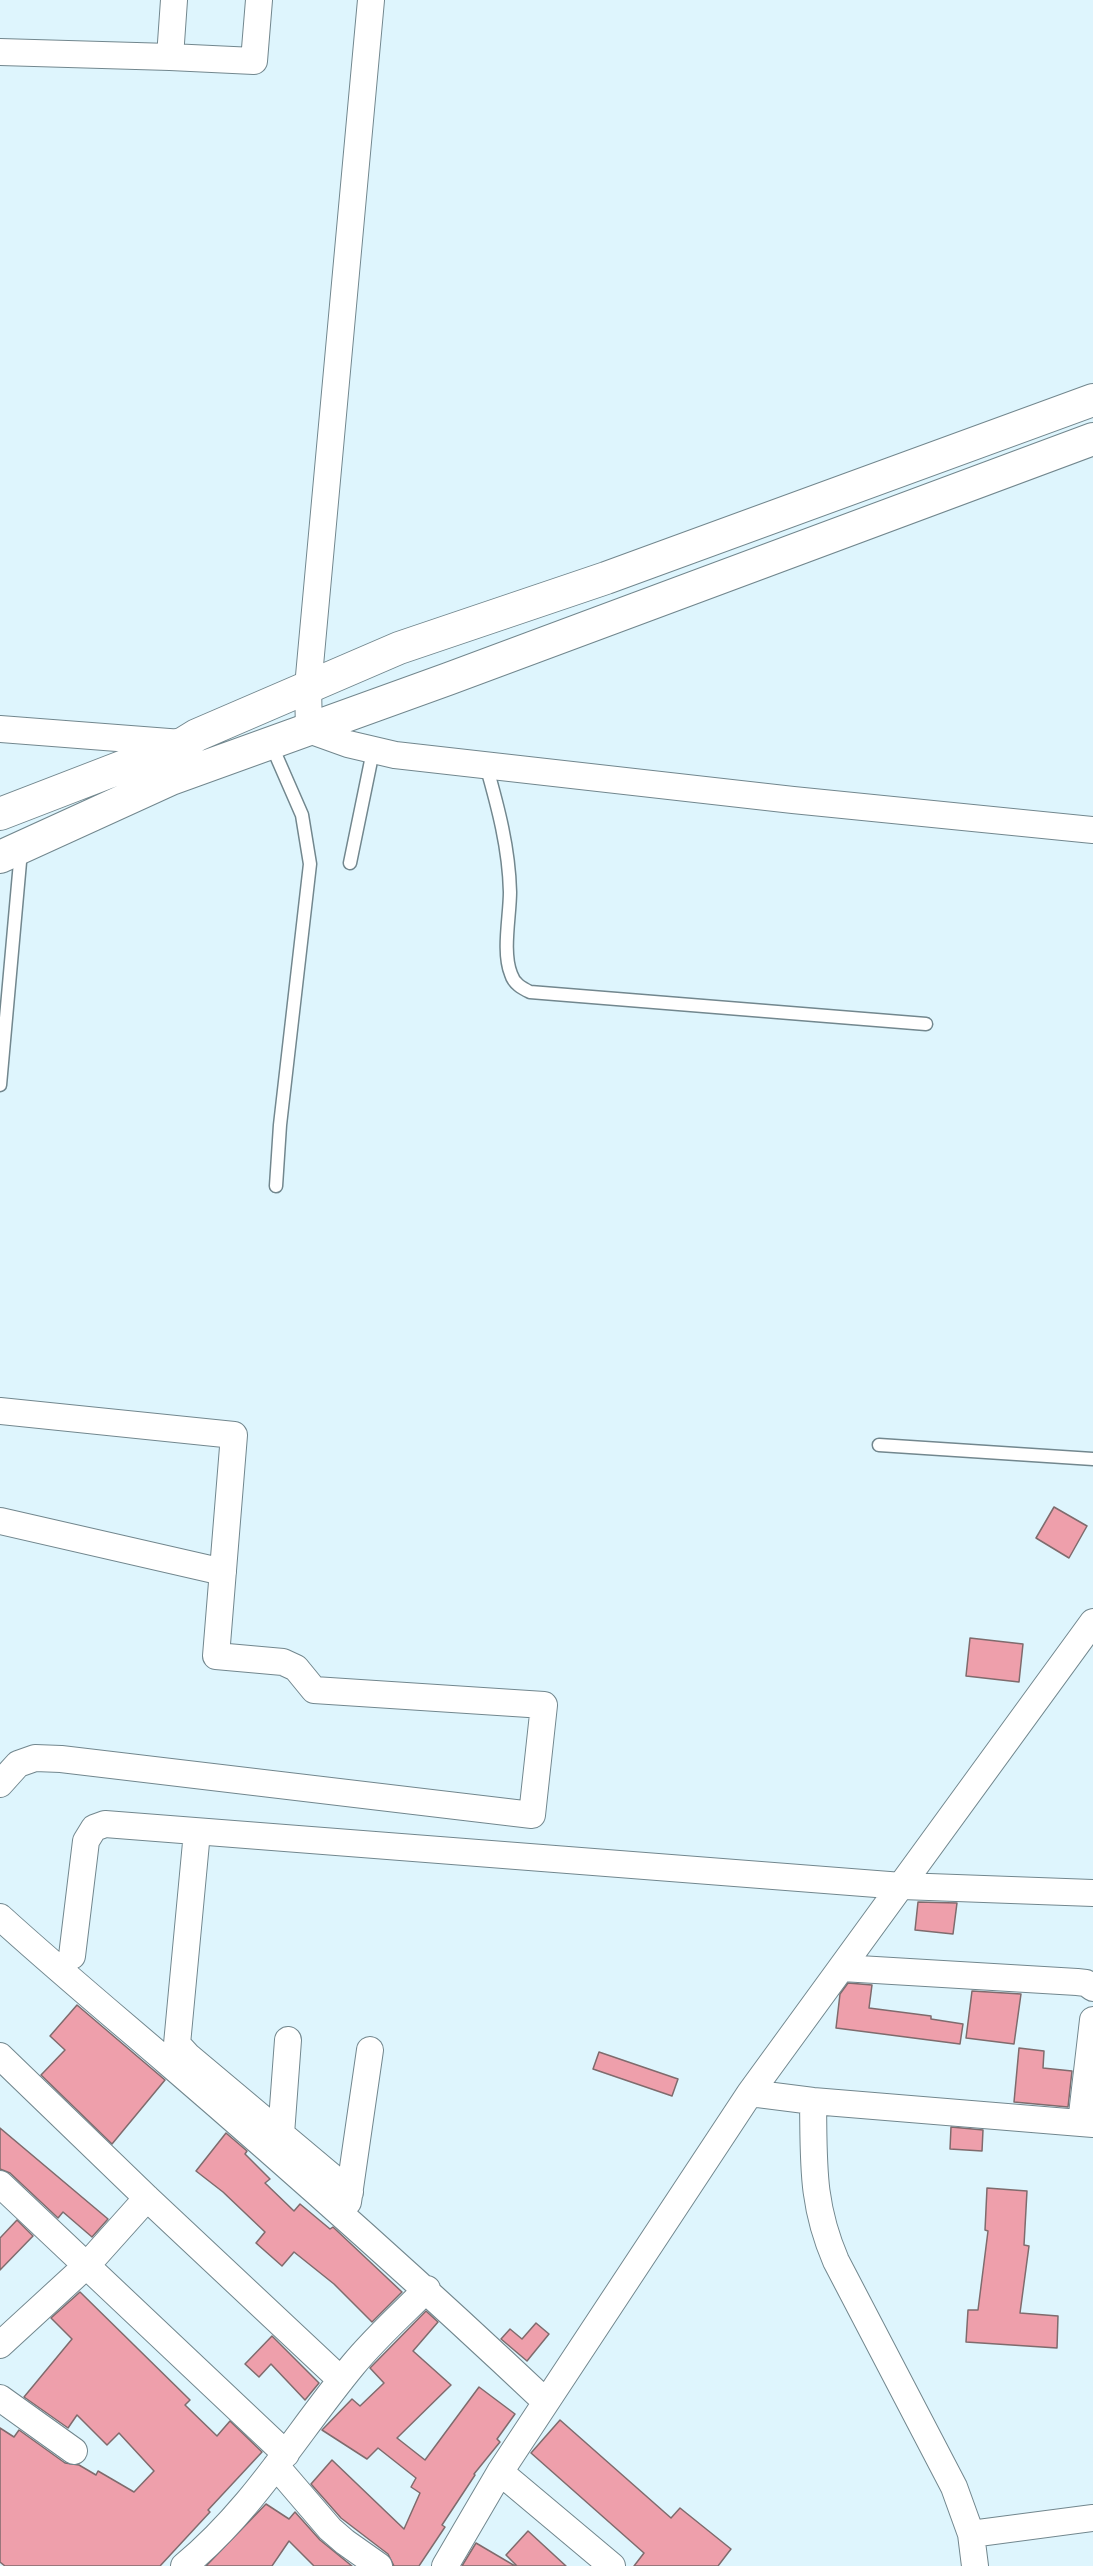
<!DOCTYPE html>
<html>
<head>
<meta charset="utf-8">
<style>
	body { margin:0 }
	canvas { display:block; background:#def5fd }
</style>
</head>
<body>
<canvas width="1093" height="2566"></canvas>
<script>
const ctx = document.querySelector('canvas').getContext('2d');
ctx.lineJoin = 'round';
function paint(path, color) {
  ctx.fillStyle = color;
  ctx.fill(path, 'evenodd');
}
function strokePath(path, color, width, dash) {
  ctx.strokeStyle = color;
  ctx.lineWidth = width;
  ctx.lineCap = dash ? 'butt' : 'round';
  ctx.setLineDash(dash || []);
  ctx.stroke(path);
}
const building = new Path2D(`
	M1054 1507 1087 1526 1069 1558 1036 1538Z
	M970 1638 1023 1644 1019 1682 966 1676Z
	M918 1902 957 1903 953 1934 915 1930Z
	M848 1983 872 1985 869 2008 931 2016V2019L963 2024 960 2044 836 2028 840 1994Z
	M972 1991 1021 1994 1014 2044 966 2038Z
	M77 2005 165 2080 112 2144 41 2075 65 2050 50 2036Z
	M1019 2048 1044 2051 1043 2068 1072 2071 1068 2107 1014 2102Z
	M599 2052 678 2079 672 2096 593 2069Z
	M951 2127 983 2130 982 2151 950 2149Z
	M0 2128 108 2219 92 2237 63 2212 58 2218 10 2173 0 2169Z
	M226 2133 247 2151 245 2154 270 2179 265 2183 294 2211 300 2204 330 2229 333 2227 402 2292 372 2322 334 2284 294 2252 282 2266 256 2243 265 2232 223 2192 196 2171Z
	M987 2188 1027 2191 1024 2245 1029 2246 1020 2313 1058 2316 1057 2348 966 2342 968 2310H978L988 2231 985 2230Z
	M17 2220 33 2236 0 2270V2238Z
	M80 2292 190 2400 185 2405 217 2436 230 2421 262 2452 208 2510 210 2512 160 2566H5L0 2562V2428L14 2437 19 2430 65 2463 79 2465 96 2475 98 2471 134 2492 154 2471 119 2433 107 2445 77 2415 68 2428 24 2397 72 2339 51 2318Z
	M426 2311 438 2322 413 2351 451 2385 397 2438 425 2460 479 2387 515 2414 497 2439 500 2442 474 2474 475 2475 442 2525 445 2527 419 2566H394L388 2554 341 2518 311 2484 332 2460 404 2529 420 2493 411 2487 416 2478 378 2448 367 2459 322 2430 352 2399 360 2406 384 2383 370 2368Z
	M536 2323 549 2334 527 2361 501 2339 510 2329 522 2339Z
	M272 2336 319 2383 305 2400 271 2364 259 2377 245 2364Z
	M560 2420 671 2518 680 2508 731 2549 718 2566H634L644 2553 531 2453Z
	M266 2504 289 2519 295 2512 320 2540 352 2566H314L289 2541 272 2566H206Z
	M528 2531 566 2566H517L506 2555Z
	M476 2543 515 2566H462Z`);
const service = new Path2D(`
	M271 744 302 815 310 864 280 1125 276 1186
	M486 765C498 807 509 848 510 892 510 916 502 952 511 974 514 984 522 988 530 992L926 1024
	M350 863 373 751
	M0 1085 21 851
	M879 1445 1093 1459`);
const minor = new Path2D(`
	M371 0 308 687 309 730 348 744 395 755 793 800 1093 830
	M0 52 170 57 174 0
	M170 57 254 61 259 0
	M0 729 182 743
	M0 1411 234 1435 216 1656 283 1662 296 1668 314 1690 544 1705 532 1815 61 1759 35 1758 18 1764 0 1784
	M0 1521 223 1572
	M197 1832 177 2044 188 2056 350 2192
	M0 1917C54 1966 109 2012 165 2060 294 2171 422 2285 546 2402
	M72 1956 86 1841 94 1828 105 1824 902 1886 1093 1893
	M842 1968 1077 1982 1086 1983 1093 1988
	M0 2056 147 2198 341 2380
	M750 2093 813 2101 1093 2124
	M813 2101C814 2162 811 2203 836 2261L954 2487 971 2534 975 2566
	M1081 2123 1093 2020
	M281 2134 288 2040
	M0 2184 286 2454
	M348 2202 370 2050
	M0 2345 87 2265 147 2198
	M0 2398 74 2451
	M276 2466 330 2529 345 2542 379 2566
	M500 2472 612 2566
	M971 2534 1093 2518
	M184 2566C254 2508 296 2434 353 2365 375 2338 402 2314 427 2289
	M445 2566 500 2472 750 2093 1093 1622`);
const tertiary = new Path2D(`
	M0 814 184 743 197 735 399 648 606 578 1093 400
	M0 857 171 779 448 679 1093 439`);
paint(building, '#ee9fab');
strokePath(building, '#7f6b6d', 1.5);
strokePath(service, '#72878e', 15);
strokePath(minor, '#72878e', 28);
strokePath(tertiary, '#72878e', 34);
strokePath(service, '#fff', 12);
strokePath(minor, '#fff', 26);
strokePath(tertiary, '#fff', 32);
</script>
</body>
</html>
